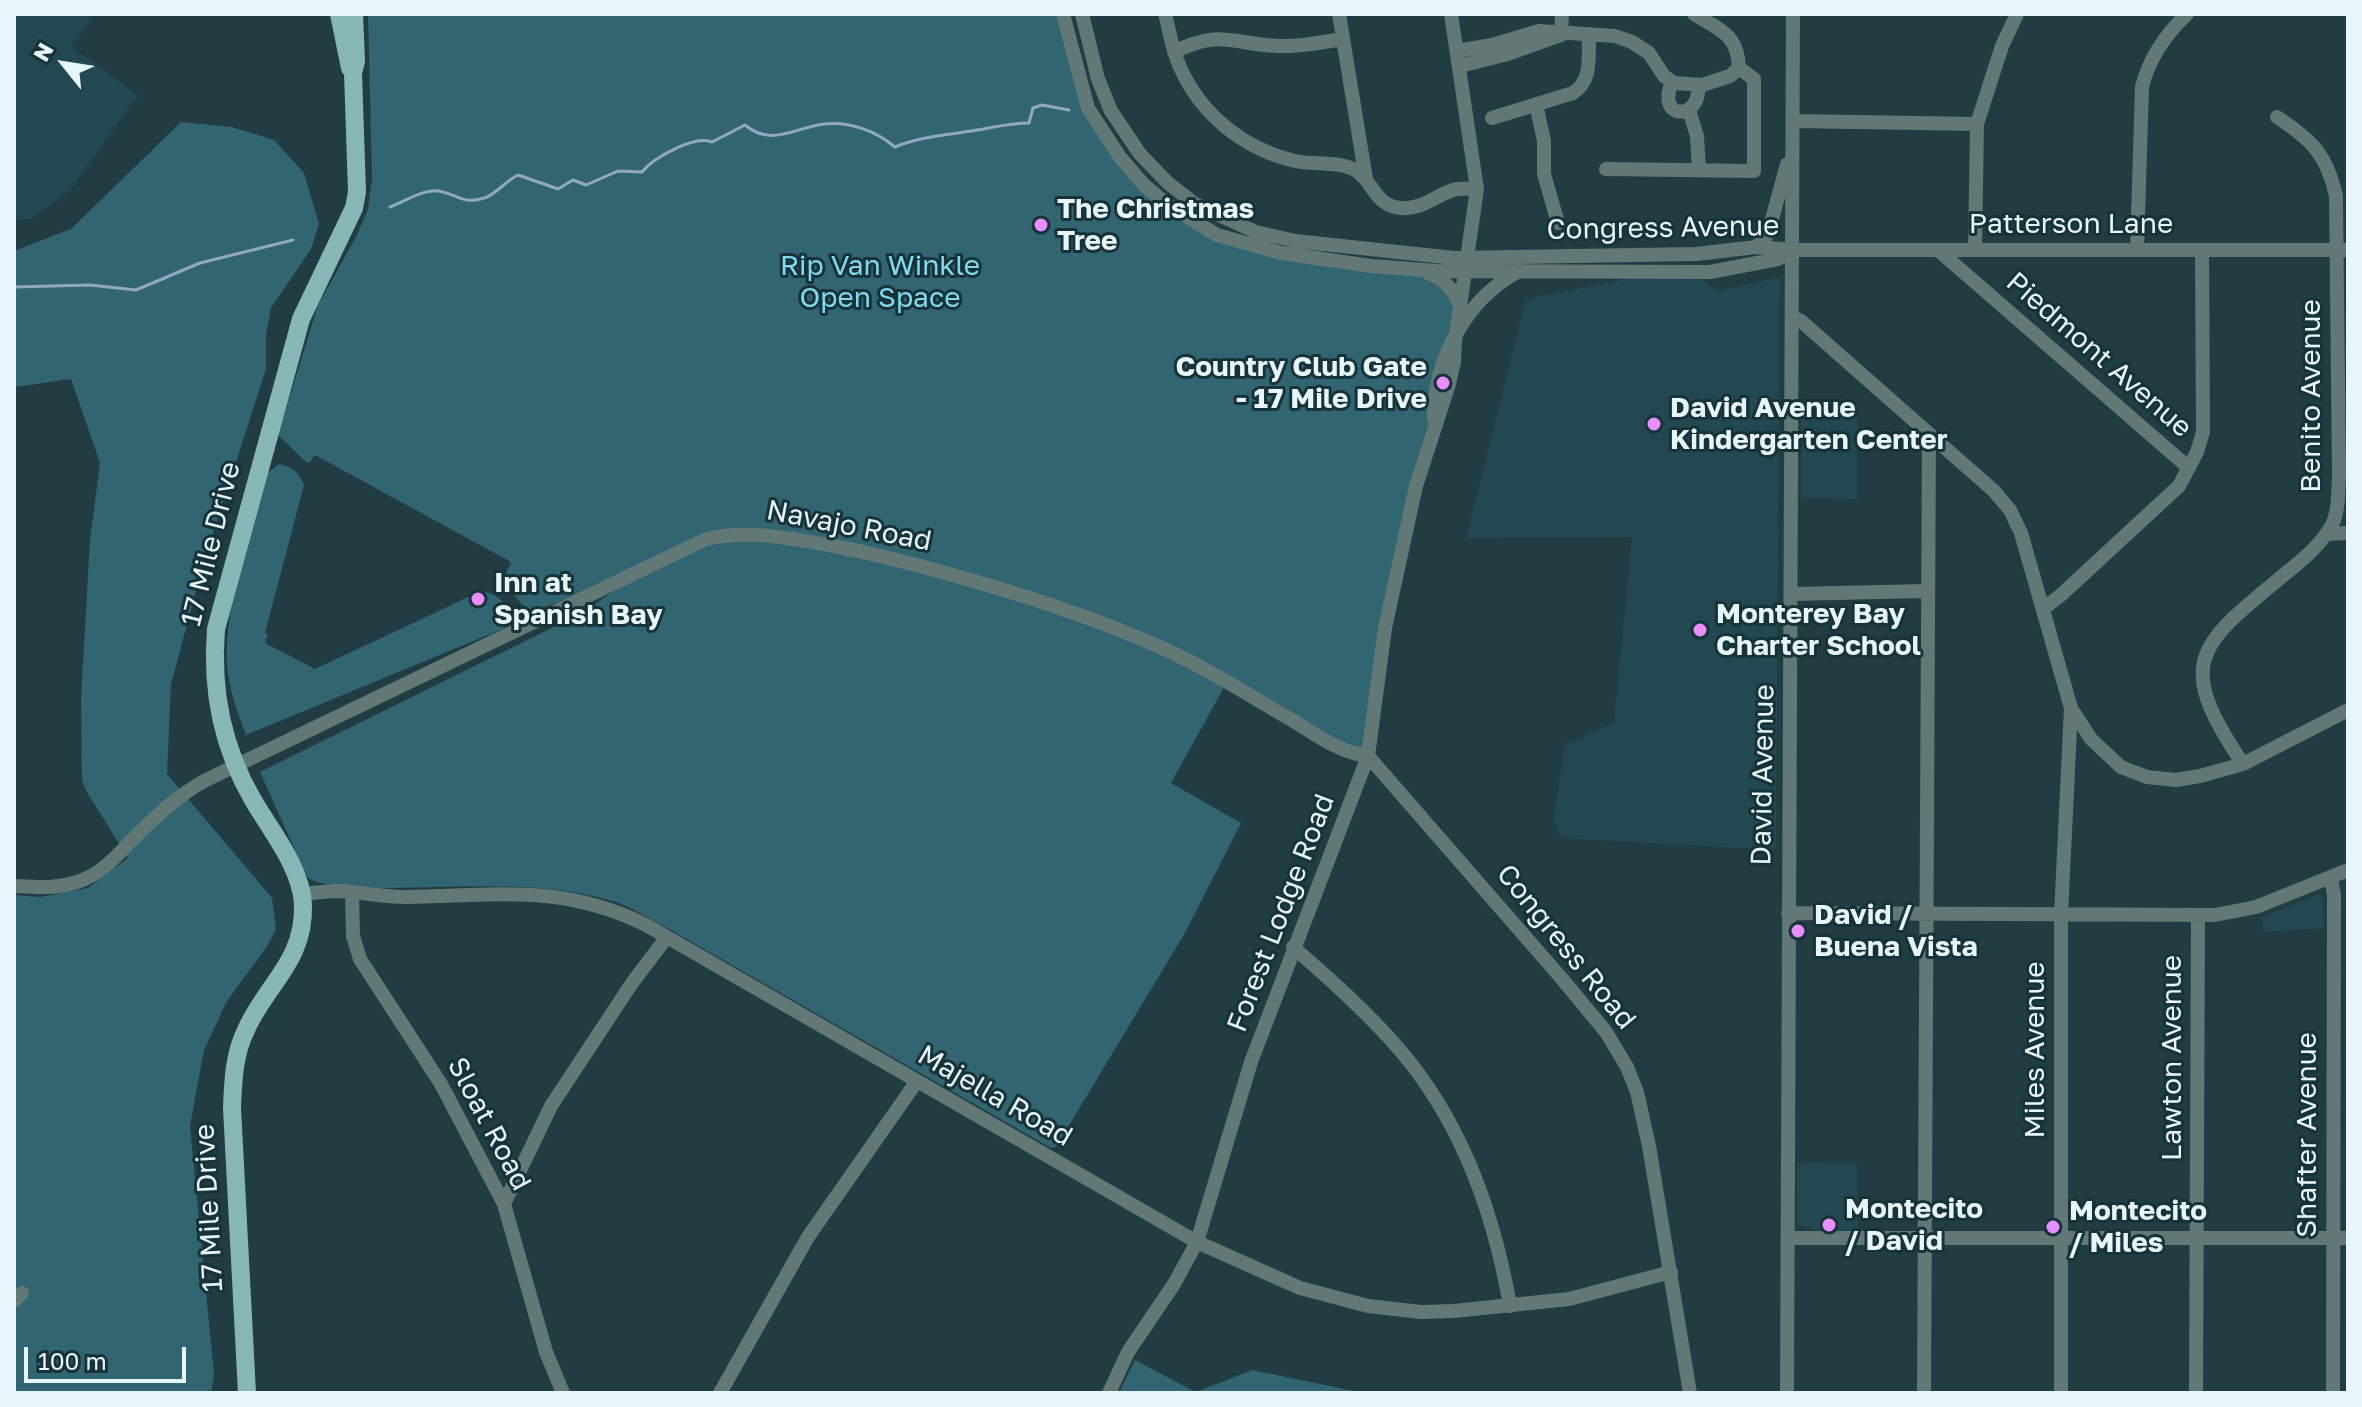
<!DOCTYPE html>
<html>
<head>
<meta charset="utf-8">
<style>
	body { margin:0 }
	#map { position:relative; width:2362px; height:1407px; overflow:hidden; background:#213c42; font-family:"Golos Text",sans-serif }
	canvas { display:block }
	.frame { position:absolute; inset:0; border:16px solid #e7f6fa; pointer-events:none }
	.north { position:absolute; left:24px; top:24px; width:80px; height:80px; -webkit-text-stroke:6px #173238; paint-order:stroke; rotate:300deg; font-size:22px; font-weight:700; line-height:32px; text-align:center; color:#e7f6fa }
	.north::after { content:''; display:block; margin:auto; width:28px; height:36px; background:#e7f6fa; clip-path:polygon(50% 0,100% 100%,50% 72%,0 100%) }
	.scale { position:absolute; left:24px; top:1347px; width:162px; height:36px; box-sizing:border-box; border:4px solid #e7f6fa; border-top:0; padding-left:10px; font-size:24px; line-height:28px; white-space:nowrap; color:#e7f6fa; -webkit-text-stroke:6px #173238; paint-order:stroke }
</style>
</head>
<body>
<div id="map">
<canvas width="2362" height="1407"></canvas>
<div class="frame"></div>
<div class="north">N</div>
<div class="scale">100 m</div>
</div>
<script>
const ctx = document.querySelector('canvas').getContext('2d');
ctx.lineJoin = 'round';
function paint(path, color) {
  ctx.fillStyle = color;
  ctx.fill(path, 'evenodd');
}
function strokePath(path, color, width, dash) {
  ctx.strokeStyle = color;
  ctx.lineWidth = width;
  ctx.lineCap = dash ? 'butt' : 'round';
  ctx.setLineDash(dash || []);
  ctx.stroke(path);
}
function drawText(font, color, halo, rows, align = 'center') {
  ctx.font = font + ' "Golos Text",sans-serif';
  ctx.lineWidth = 6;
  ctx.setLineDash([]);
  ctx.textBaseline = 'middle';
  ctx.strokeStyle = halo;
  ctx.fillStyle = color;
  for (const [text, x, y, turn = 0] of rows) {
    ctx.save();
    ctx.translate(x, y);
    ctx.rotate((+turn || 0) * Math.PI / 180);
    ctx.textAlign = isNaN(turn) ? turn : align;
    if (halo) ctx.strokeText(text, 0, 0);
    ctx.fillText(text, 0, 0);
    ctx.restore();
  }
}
const built = new Path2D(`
	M14 14H93L72 47 138 95 69 192 30 219 14 220Z
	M1668 271 1690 272 1718 291 1780 277 1776 850 1562 838 1553 821 1565 745 1614 722 1632 537 1466 538 1526 299Z
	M1801 402 1857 403V499L1801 498Z
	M2319 894 2323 898 2324 928 2263 932 2262 917Z
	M1797 1163 1857 1164 1858 1231 1814 1230 1799 1225 1797 1220Z`);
const green = new Path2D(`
	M368 14H1063L1082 92 1134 176 1217 235 1416 270 1457 297 1434 427 1416 486 1368 756 1227 682 1171 783 1241 823 1185 933 1056 1147 1051 1148 669 929C651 920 632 907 613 901 538 879 455 888 377 888 356 885 323 889 307 877L260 772 584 612 649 566 533 612C522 607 507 588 504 577L511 562 315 455 309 463 305 461 278 435 318 305 357 235 368 209 372 179Z
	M181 122 232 127 274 140 304 173 319 224 311 249 271 308 266 335V369L205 558 171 684 167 774 272 898 276 929 268 945 227 1001 204 1050 190 1126 214 1374 211 1393H14V895L40 897 88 888 128 858 85 789 82 780 81 698 90 540 100 463 71 379 14 387V251L71 229Z
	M279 464C292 467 299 472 304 485L265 633 268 635 265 643 315 669 479 592C497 591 503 602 513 615L512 622 505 628 246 735C237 711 228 688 227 662 224 606 252 528 267 473Z
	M1135 1360 1196 1392 1252 1370 1354 1391 1434 1393H1119Z`);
const stream = new Path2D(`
	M390 207C404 202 423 189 438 191 459 194 461 206 487 197 498 192 507 180 518 175L558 189 573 180 586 185 618 171 642 172C653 158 694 135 712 142L745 125C771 147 794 128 824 124 849 121 876 131 895 147 922 136 948 135 977 130 995 127 1010 123 1029 123L1033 108 1042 105 1069 110
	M14 287 90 285 136 290 200 263 293 240`);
const minor = new Path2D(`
	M1063 14 1088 108 1120 157 1144 185 1168 205 1217 235 1281 253 1371 266 1437 271 1710 272 1778 259 1794 250
	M1082 14 1098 79 1111 111 1140 154 1168 183 1195 204 1256 232 1295 241 1454 258 1696 254 1756 247 1794 250H2348
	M1165 14C1170 32 1172 51 1180 67 1201 115 1244 149 1295 161 1313 165 1339 161 1355 170 1374 181 1373 205 1401 208 1421 210 1435 196 1453 190 1460 188 1469 189 1477 189
	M1339 14 1366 179
	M1561 35 1562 14
	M1457 51 1492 45 1539 31 1615 36 1632 42 1649 53 1664 76 1674 83 1702 85 1730 76 1739 68
	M1174 52C1222 28 1233 45 1280 46 1301 47 1322 42 1343 39
	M1460 66 1508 54 1561 35
	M1672 82C1655 121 1702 121 1698 85
	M1536 104 1544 141V174L1558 223
	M1689 110 1697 136 1699 170
	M1492 118 1573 93C1593 80 1588 56 1589 35
	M1794 121 1977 124
	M1606 169 1754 171V79L1739 68C1738 34 1720 30 1694 14
	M1756 247 1768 234 1787 164
	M1938 250 2189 468
	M1975 250 1977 124 2002 46 2017 14
	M2137 250 2142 87C2149 58 2165 35 2187 14
	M1428 273C1444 279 1454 290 1460 305
	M1792 317 1801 321 1994 491 2010 510 2021 533 2071 708 2091 739 2121 767 2147 777 2176 780 2200 776 2243 764 2348 710
	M1434 419C1433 361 1466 299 1519 271
	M2326 534 2348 533
	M1791 594 1926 591
	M2043 609 2061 595 2179 486 2197 452 2203 432 2202 250
	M2243 764C2174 662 2197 646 2285 574 2302 560 2321 545 2332 525 2339 510 2338 492 2339 476L2336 196C2327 155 2312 140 2277 117
	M2331 878 2334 895 2333 1393
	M14 886C35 887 56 889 77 882 100 875 115 858 131 841 154 818 176 797 204 781L706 539C751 529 794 539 839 547 905 560 969 579 1033 599 1090 618 1149 639 1202 668 1233 684 1262 703 1292 720 1316 735 1340 753 1368 756L1563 980 1606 1032 1627 1067 1637 1092 1649 1146 1690 1393
	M352 892 353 936 360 959 441 1084 504 1204 546 1352 563 1393
	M302 894C314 893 326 891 339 891 361 892 383 897 406 897 496 896 561 883 646 925L1197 1242 1300 1288 1368 1306 1421 1312 1454 1311 1569 1299 1671 1272
	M1788 913 2215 915 2256 907 2348 870
	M1293 947C1330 979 1367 1012 1399 1049 1462 1122 1494 1213 1510 1306
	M504 1204 551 1106 632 983 667 937
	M1790 1238H2348
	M14 1301 22 1293
	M720 1393 808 1237 917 1081
	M1109 1393 1128 1352 1174 1284 1197 1242 1251 1062 1368 756 1385 628 1416 486 1449 384 1454 362 1455 341 1477 189 1451 14
	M1787 1393 1793 14
	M1924 1393 1929 434
	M2061 1393V915L2071 708
	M2196 1393 2198 916`);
const major = new Path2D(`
	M339 14 350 68
	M247 1393 232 1108C233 1081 234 1054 246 1030 267 983 305 961 303 904 301 867 271 831 253 800 222 747 211 690 216 629L301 319 354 208 357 192 353 73 356 61 354 14`);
const markers = [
	[1041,225,8,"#e98efe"],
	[1443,383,8,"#e98efe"],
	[1654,424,8,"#e98efe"],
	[478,599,8,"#e98efe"],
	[1700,630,8,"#e98efe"],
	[1798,931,8,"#e98efe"],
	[1829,1225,8,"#e98efe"],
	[2053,1227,8,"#e98efe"]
];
const poiNames = [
	["The Christmas",1057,209],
	["Tree",1057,241],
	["Country Club Gate",1427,367,"right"],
	["- 17 Mile Drive",1427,399,"right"],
	["David Avenue",1670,408],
	["Kindergarten Center",1670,440],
	["Inn at",494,583],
	["Spanish Bay",494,615],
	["Monterey Bay",1716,614],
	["Charter School",1716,646],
	["David /",1814,915],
	["Buena Vista",1814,947],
	["Montecito",1845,1209],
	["/ David",1845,1241],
	["Montecito",2069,1211],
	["/ Miles",2069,1243]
];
const streetNames = [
	["Patterson Lane",2071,224],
	["Congress Avenue",1663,228,-1],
	["Piedmont Avenue",2099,355,41],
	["Benito Avenue",2311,396,-90],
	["Navajo Road",849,526,11],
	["17 Mile Drive",211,544,-76],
	["David Avenue",1763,775,-89],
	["Forest Lodge Road",1281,913,-69],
	["Congress Road",1566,947,51],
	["Miles Avenue",2035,1050,-90],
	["Lawton Avenue",2172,1058,-90],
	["Majella Road",995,1096,30],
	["Sloat Road",489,1124,62],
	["Shafter Avenue",2307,1135,-90],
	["17 Mile Drive",209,1208,-93]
];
const parkNames = [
	["Rip Van Winkle",880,266],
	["Open Space",880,298]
];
paint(built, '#23484f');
paint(green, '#306571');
strokePath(stream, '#92a8c2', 3);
strokePath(minor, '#617877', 14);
strokePath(major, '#87b8b7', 18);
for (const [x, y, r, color] of markers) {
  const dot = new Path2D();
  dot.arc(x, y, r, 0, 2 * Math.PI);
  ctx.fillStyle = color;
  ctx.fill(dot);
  strokePath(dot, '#173238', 3);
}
drawText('bold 28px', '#e7f6fa', '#173238', poiNames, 'left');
drawText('28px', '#e7f6fa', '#173238', streetNames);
drawText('28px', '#80daef', '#173238', parkNames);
</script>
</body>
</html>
